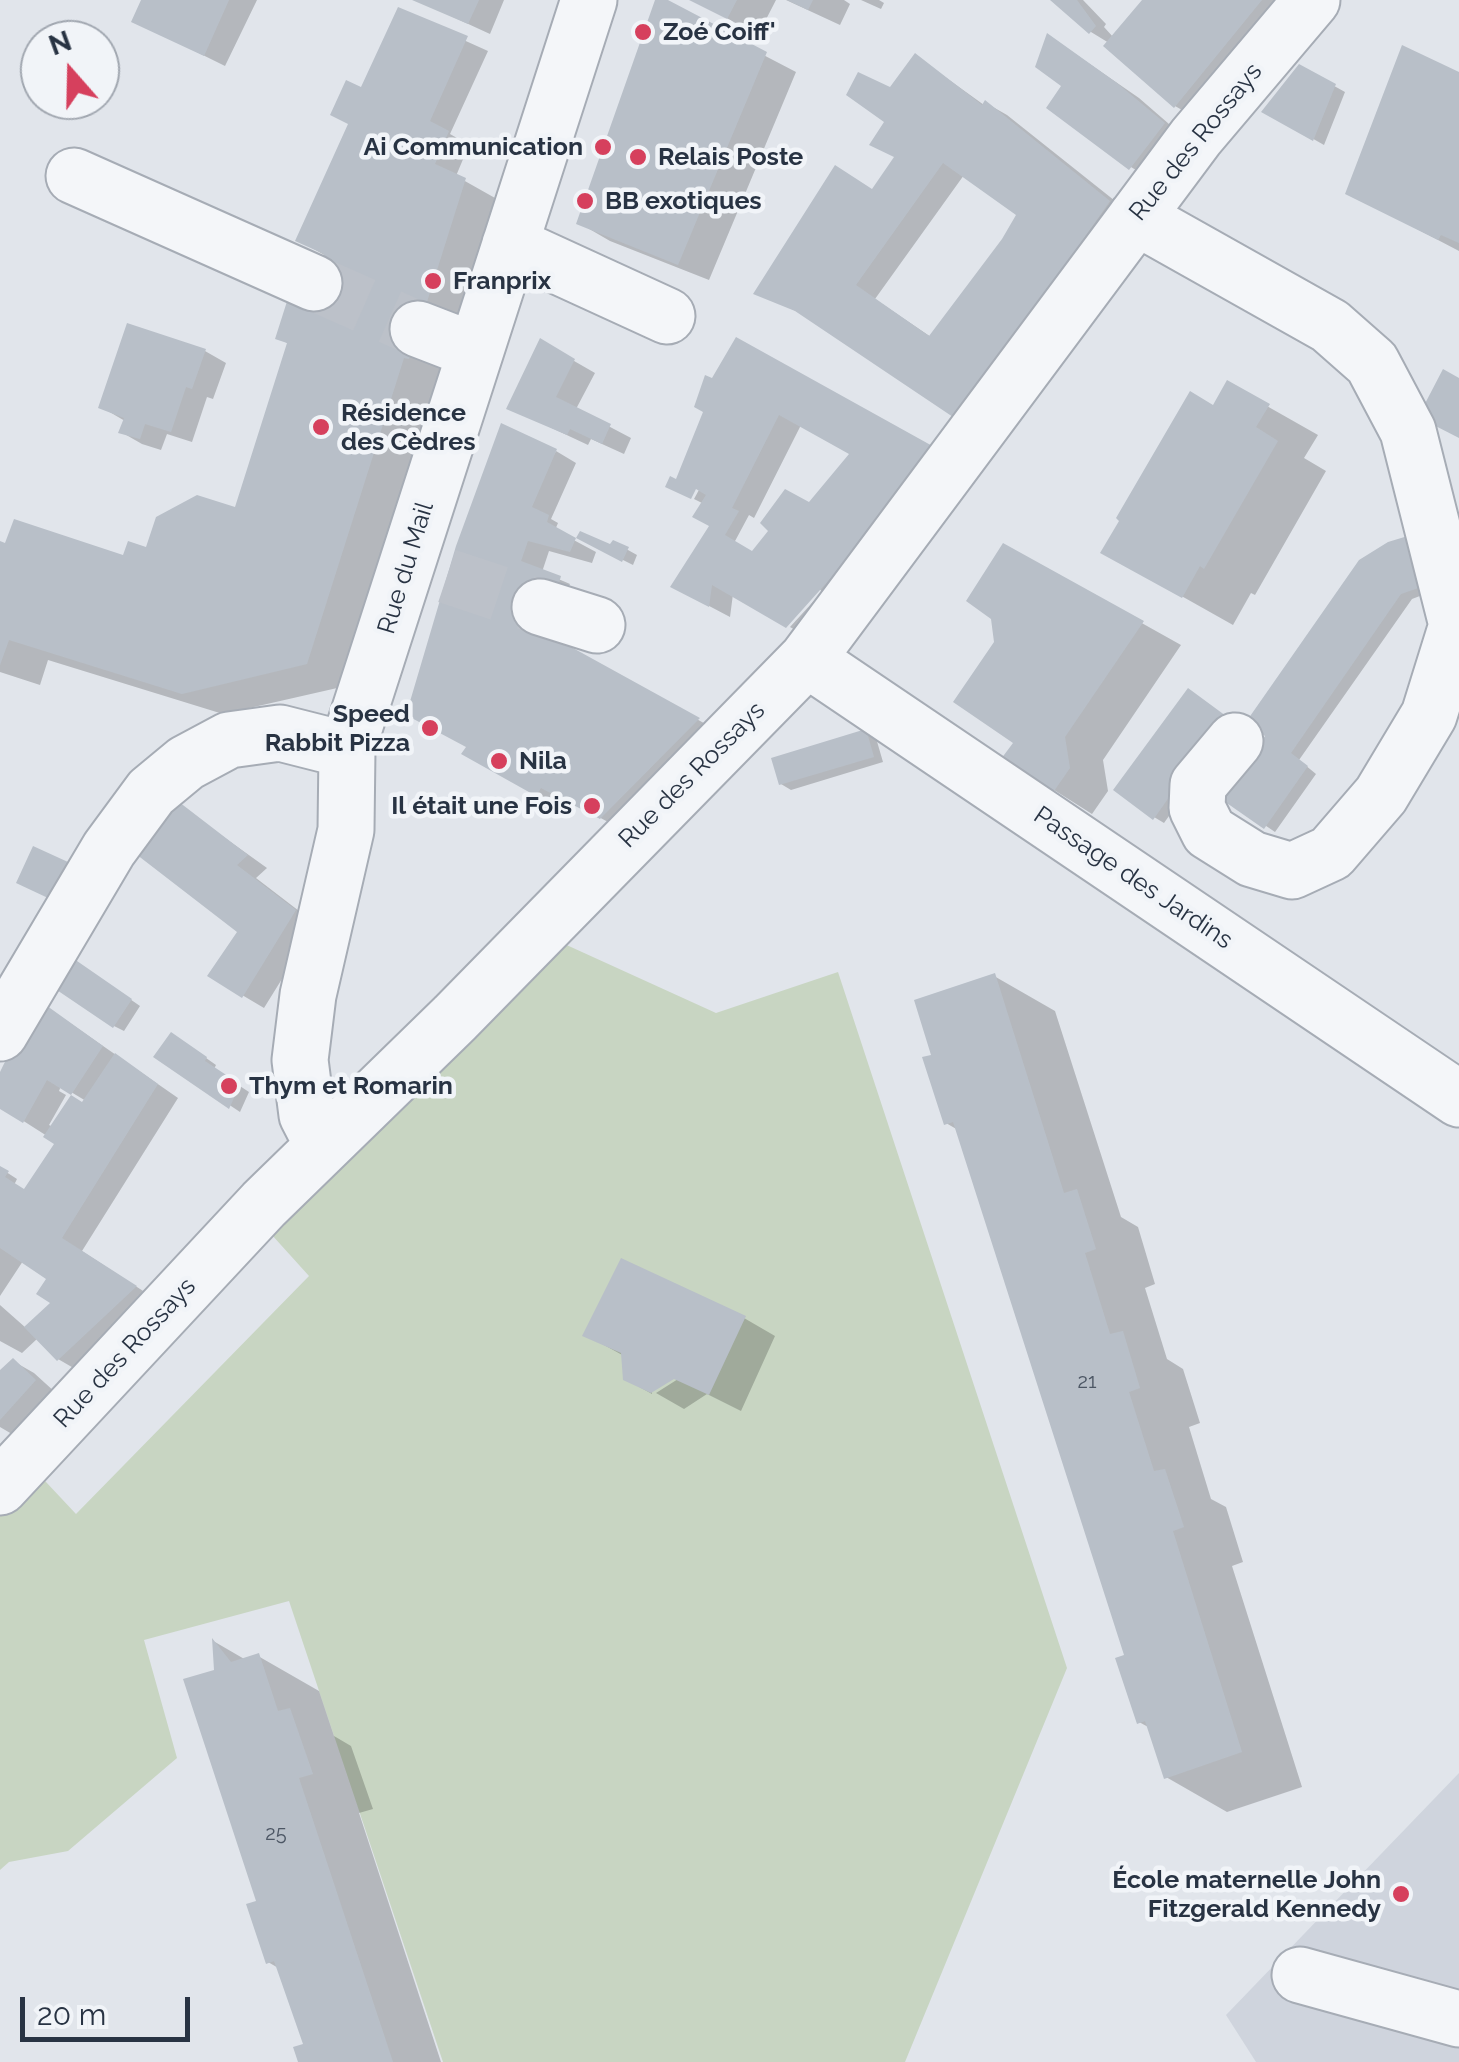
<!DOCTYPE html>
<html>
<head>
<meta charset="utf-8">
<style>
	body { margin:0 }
	#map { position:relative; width:1459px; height:2062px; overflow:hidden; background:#e1e5eb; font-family:Raleway,sans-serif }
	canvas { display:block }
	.north { position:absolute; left:20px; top:20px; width:100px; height:100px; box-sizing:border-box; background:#f1f4f8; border:2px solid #a1a7b0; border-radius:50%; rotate:340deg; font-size:28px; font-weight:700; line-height:40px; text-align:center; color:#283343 }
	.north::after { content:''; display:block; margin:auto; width:35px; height:45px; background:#d6405d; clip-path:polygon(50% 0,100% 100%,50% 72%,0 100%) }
	.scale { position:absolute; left:20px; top:1997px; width:170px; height:45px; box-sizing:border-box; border:5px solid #283343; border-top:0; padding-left:12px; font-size:30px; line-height:35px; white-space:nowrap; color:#283343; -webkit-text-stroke:8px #f1f4f8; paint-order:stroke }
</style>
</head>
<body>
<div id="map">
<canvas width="1459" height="2062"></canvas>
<div class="north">N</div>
<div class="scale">20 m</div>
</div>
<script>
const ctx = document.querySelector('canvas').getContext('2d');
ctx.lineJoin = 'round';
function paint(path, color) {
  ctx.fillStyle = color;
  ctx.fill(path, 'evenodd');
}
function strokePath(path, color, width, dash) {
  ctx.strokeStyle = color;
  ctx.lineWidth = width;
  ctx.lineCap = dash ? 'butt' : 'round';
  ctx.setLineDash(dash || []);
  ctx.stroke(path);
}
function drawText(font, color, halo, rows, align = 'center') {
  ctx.font = font + ' Raleway,sans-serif';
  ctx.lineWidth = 9;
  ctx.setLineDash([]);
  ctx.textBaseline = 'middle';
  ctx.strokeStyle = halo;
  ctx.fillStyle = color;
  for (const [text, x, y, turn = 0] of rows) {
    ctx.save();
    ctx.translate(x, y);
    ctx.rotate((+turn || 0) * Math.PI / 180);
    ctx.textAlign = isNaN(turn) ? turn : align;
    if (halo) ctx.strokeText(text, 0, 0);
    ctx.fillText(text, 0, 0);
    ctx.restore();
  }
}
const built = new Path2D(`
	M1459 1773V2062H1256L1226 2015Z`);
const green = new Path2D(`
	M549 937 716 1013 838 972 1067 1668 905 2062H443L289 1601 144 1640 177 1758 68 1851 9 1862 0 1870V1498L31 1466 76 1514 309 1276 262 1224Z`);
const shadow = new Path2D(`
	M144 0H257L225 66 134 21Z
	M416 0H504L490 34Z
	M658 0 796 72 709 280 610 241 579 223Z
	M693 0H776L758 35Z
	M786 0H844L850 4 840 25Z
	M861 0H879L884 3 881 9Z
	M1054 0H1083L1106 24 1104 27 1114 38 1145 0H1290L1196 118 1175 106 1109 43 1091 32Z
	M399 11 488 51 450 134 469 145 456 176 495 198 346 686 223 714 48 660 40 685 0 672V544L125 558 237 510 289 344 278 338 326 256 298 240Z
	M1068 49 1139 98 1184 137 1152 180 1131 167 1065 85Z
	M916 56 984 105 986 103 1007 115 1139 220 1019 391 811 318 757 293 874 192 897 157 887 122 891 90ZM964 175 1019 214 1004 241 931 337 875 299Z
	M1300 67 1345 92 1324 145 1264 111Z
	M1459 74V251L1348 193Z
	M541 342 595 373 576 409 631 438 624 454 591 439 588 445 509 408Z
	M205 351 226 363 213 399 207 397 192 442 167 434 161 450 142 444 121 432 125 421 101 407Z
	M707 378 955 462 809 638 790 627 822 592 819 588 733 594 730 617 694 598 712 526 704 504 694 499 700 488 686 487 706 411ZM801 425 852 454 810 505 753 554 734 543 749 515 754 518Z
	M1228 384 1318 435 1304 458 1326 471 1255 595 1251 593 1233 625 1153 580 1214 408Z
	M556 451 576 463 551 519 558 523 555 530 596 552 592 563 549 551 542 572 570 584 569 586 549 579 563 645 729 737 632 835 573 803 568 811 494 771 469 747 409 714Z
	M579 538 628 550 637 555 633 565Z
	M1410 538 1433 591 1412 599 1299 760 1316 774 1275 832 1225 798Z
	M1004 546 1181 645 1103 760 1108 791 1092 814 1005 759 1017 742Z
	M1189 691 1235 723 1164 823 1154 817Z
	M866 732 876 738 883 762 791 790 781 784Z
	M179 805 267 868 256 878 316 924 264 1008 210 976 240 931Z
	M75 961 140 1006 124 1031 114 1026Z
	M994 976 1055 1011 1121 1217 1138 1227 1155 1284 1145 1288 1167 1359 1183 1369 1200 1423 1189 1427 1211 1499 1226 1507 1243 1562 1232 1566 1302 1787 1227 1812 1166 1777 1150 1728 1139 1722 1127 1656 958 1130 946 1123 934 1057Z
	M57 1014 178 1098 82 1251 166 1306 89 1377 58 1359 38 1338 22 1353 0 1341V1305L26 1328 54 1303 50 1278 23 1261 0 1296V1168L17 1179 14 1185 25 1192 58 1143 0 1106V1078ZM61 1086 86 1101 53 1127 49 1125 66 1095 59 1091Z
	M182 1041 216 1065 214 1069 249 1092 240 1112 156 1056Z
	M744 1318 775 1336 741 1411 707 1394 684 1409 656 1393 686 1374 684 1370 652 1390V1394L625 1379 624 1356 586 1335Z
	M13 1361 34 1373 56 1393 17 1437 0 1427V1372Z
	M215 1642 246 1660 258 1656 319 1691 334 1736 351 1746 373 1809 359 1813 441 2062H301L306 2045 280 1969 268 1962 216 1672Z`);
const building = new Path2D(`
	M141 0H229L204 56 131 22Z
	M412 0H479L468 24Z
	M655 0H668L767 52 678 265 576 224Z
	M689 0H737L727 19Z
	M787 0H813L808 10Z
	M1050 0H1077L1096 26 1089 34Z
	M1142 0H1262L1174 108 1103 46Z
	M398 7 468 36 430 121 449 131 435 164 466 178 409 359 404 358 307 664 182 694 9 640 0 665V541L5 543 14 519 123 555 128 541 146 547 156 517 197 495 235 507 287 343 275 339 290 292 309 298 324 254 295 241 348 124 330 115 346 80 361 87Z
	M1047 33 1117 83 1165 123 1129 170 1046 108 1061 86 1035 67Z
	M1402 45 1459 72V243L1441 235 1438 240 1345 194Z
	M915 53 982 105 985 100 1110 201 995 365 953 417 795 311 753 294 835 165 872 189 894 157 869 145 884 122 846 95 858 72 890 87ZM943 163 1016 215 1002 239 929 336 856 285Z
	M1299 64 1336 84 1313 141 1261 112Z
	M127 323 206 349 192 389 186 387 171 432 145 424 140 439 118 433 124 418 98 408Z
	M736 337 936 448 871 533 786 628 712 585 709 607 670 587 709 526 692 517 706 495 696 489 691 499 665 487 670 476 676 479 703 412 694 407 705 375 712 378ZM779 415 849 454 809 502 785 489 760 523 768 531 752 551 725 535 739 511 732 508Z
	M540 338 575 359 556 397 611 424 602 444 570 429 567 435 506 409Z
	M1443 369 1459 378V438L1418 417Z
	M1227 380 1270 404 1256 427 1278 441 1204 569 1200 566 1182 598 1100 553 1119 521 1116 518 1190 391 1213 405Z
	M501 423 557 449 532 507 549 515 547 522 576 538 570 552 528 541 521 561 561 576 559 583 551 581 533 626 700 718 600 819 541 788 536 796 461 754 466 747 406 715 456 546Z
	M580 531 610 544 613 540 629 547 622 562 576 538Z
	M1411 535 1424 586 1401 594 1291 753 1308 766 1264 829 1221 799 1265 736 1246 722 1359 560 1388 542Z
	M1003 543 1144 621 1065 737 1070 768 1052 794 1001 759 1013 743 953 702 994 642 991 619 966 601Z
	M1188 688 1226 716 1153 820 1113 790Z
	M866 729 874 757 779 785 771 758Z
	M179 802 248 855 237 865 296 910 242 998 207 976 237 932 132 851Z
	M33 846 68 862 48 898 16 883Z
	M64 952 132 999 113 1028 45 982Z
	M995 973 1064 1193 1077 1189 1096 1249 1085 1253 1110 1334 1123 1331 1140 1388 1129 1392 1154 1471 1165 1469 1184 1527 1173 1531 1242 1752 1164 1779 1145 1721 1137 1724 1115 1658 1124 1655 953 1122 944 1125 922 1057 931 1055 914 1000Z
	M36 998 103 1046 71 1095 82 1102 115 1053 158 1084 62 1238 137 1286 57 1361 24 1327 50 1303 36 1294 46 1279 0 1248V1166L9 1171 5 1177 24 1189 54 1144 43 1137 71 1095 47 1080 23 1123 0 1109V1072Z
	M171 1032 207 1057 205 1061 240 1084 229 1109 153 1057Z
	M621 1258 746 1316 709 1395 674 1379 651 1393 623 1380 621 1353 582 1336Z
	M13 1358 36 1380 0 1420V1370Z
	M212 1638 231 1662 259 1653 278 1711 290 1708 313 1774 299 1778 393 2062H298L293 2047 303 2044 274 1961 266 1964 246 1904 256 1901 183 1679 214 1670Z`);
const minorTunnel = new Path2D(`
	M314 283 418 329
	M447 576 540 607`);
const minor = new Path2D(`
	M74 176 314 283
	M1136 217 1330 326 1372 363 1408 431 1457 625 1429 715 1381 795 1331 853 1292 871 1252 859 1209 832 1197 808 1198 785 1235 741
	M510 244 667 316
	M418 329 475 351
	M540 607 597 625
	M807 659 1459 1099
	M0 1033 109 849 151 792 186 763 229 740 280 733 347 750
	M323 1146 307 1115 300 1060 308 995 346 830 347 750 589 0
	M0 1487 264 1204 455 1018 807 659 1196 137 1312 0
	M1300 1975 1459 2019`);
const markers = [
	[643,32,10,"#d6405d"],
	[603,147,10,"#d6405d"],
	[638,157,10,"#d6405d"],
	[585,201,10,"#d6405d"],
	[433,281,10,"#d6405d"],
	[321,427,10,"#d6405d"],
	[430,728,10,"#d6405d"],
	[499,761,10,"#d6405d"],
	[592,806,10,"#d6405d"],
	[229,1086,10,"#d6405d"],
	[1401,1894,10,"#d6405d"]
];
const numberNames = [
	["21",1087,1382],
	["25",276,1834]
];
const poiNames = [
	["Zoé Coiff'",663,32],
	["Ai Communication",583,147,"right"],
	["Relais Poste",658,157],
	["BB exotiques",605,201],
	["Franprix",453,281],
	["Résidence",341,413],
	["des Cèdres",341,442],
	["Speed",410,714,"right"],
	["Rabbit Pizza",410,743,"right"],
	["Nila",519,761],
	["Il était une Fois",572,806,"right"],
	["Thym et Romarin",249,1086],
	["École maternelle John",1381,1880,"right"],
	["Fitzgerald Kennedy",1381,1909,"right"]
];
const streetNames = [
	["Rue des Rossays",1196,142,-51],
	["Rue du Mail",406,568,-73],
	["Rue des Rossays",692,775,-45],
	["Passage des Jardins",1133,878,34],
	["Rue des Rossays",125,1353,-47]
];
paint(built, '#cfd4dd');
paint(green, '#c8d5c2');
paint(shadow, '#0003');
paint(building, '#b8bfc8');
strokePath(minorTunnel, '#bcc1c9', 55, [55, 28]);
strokePath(minor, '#a6acb5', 59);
strokePath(minor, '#f4f6f9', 55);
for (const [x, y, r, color] of markers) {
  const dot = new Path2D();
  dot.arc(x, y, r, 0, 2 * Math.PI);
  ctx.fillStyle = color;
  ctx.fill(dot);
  strokePath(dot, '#f1f4f8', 4);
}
drawText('20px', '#4c5664', null, numberNames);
drawText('bold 25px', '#283343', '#f1f4f8', poiNames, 'left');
drawText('25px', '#283343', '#f1f4f8', streetNames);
</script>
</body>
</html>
